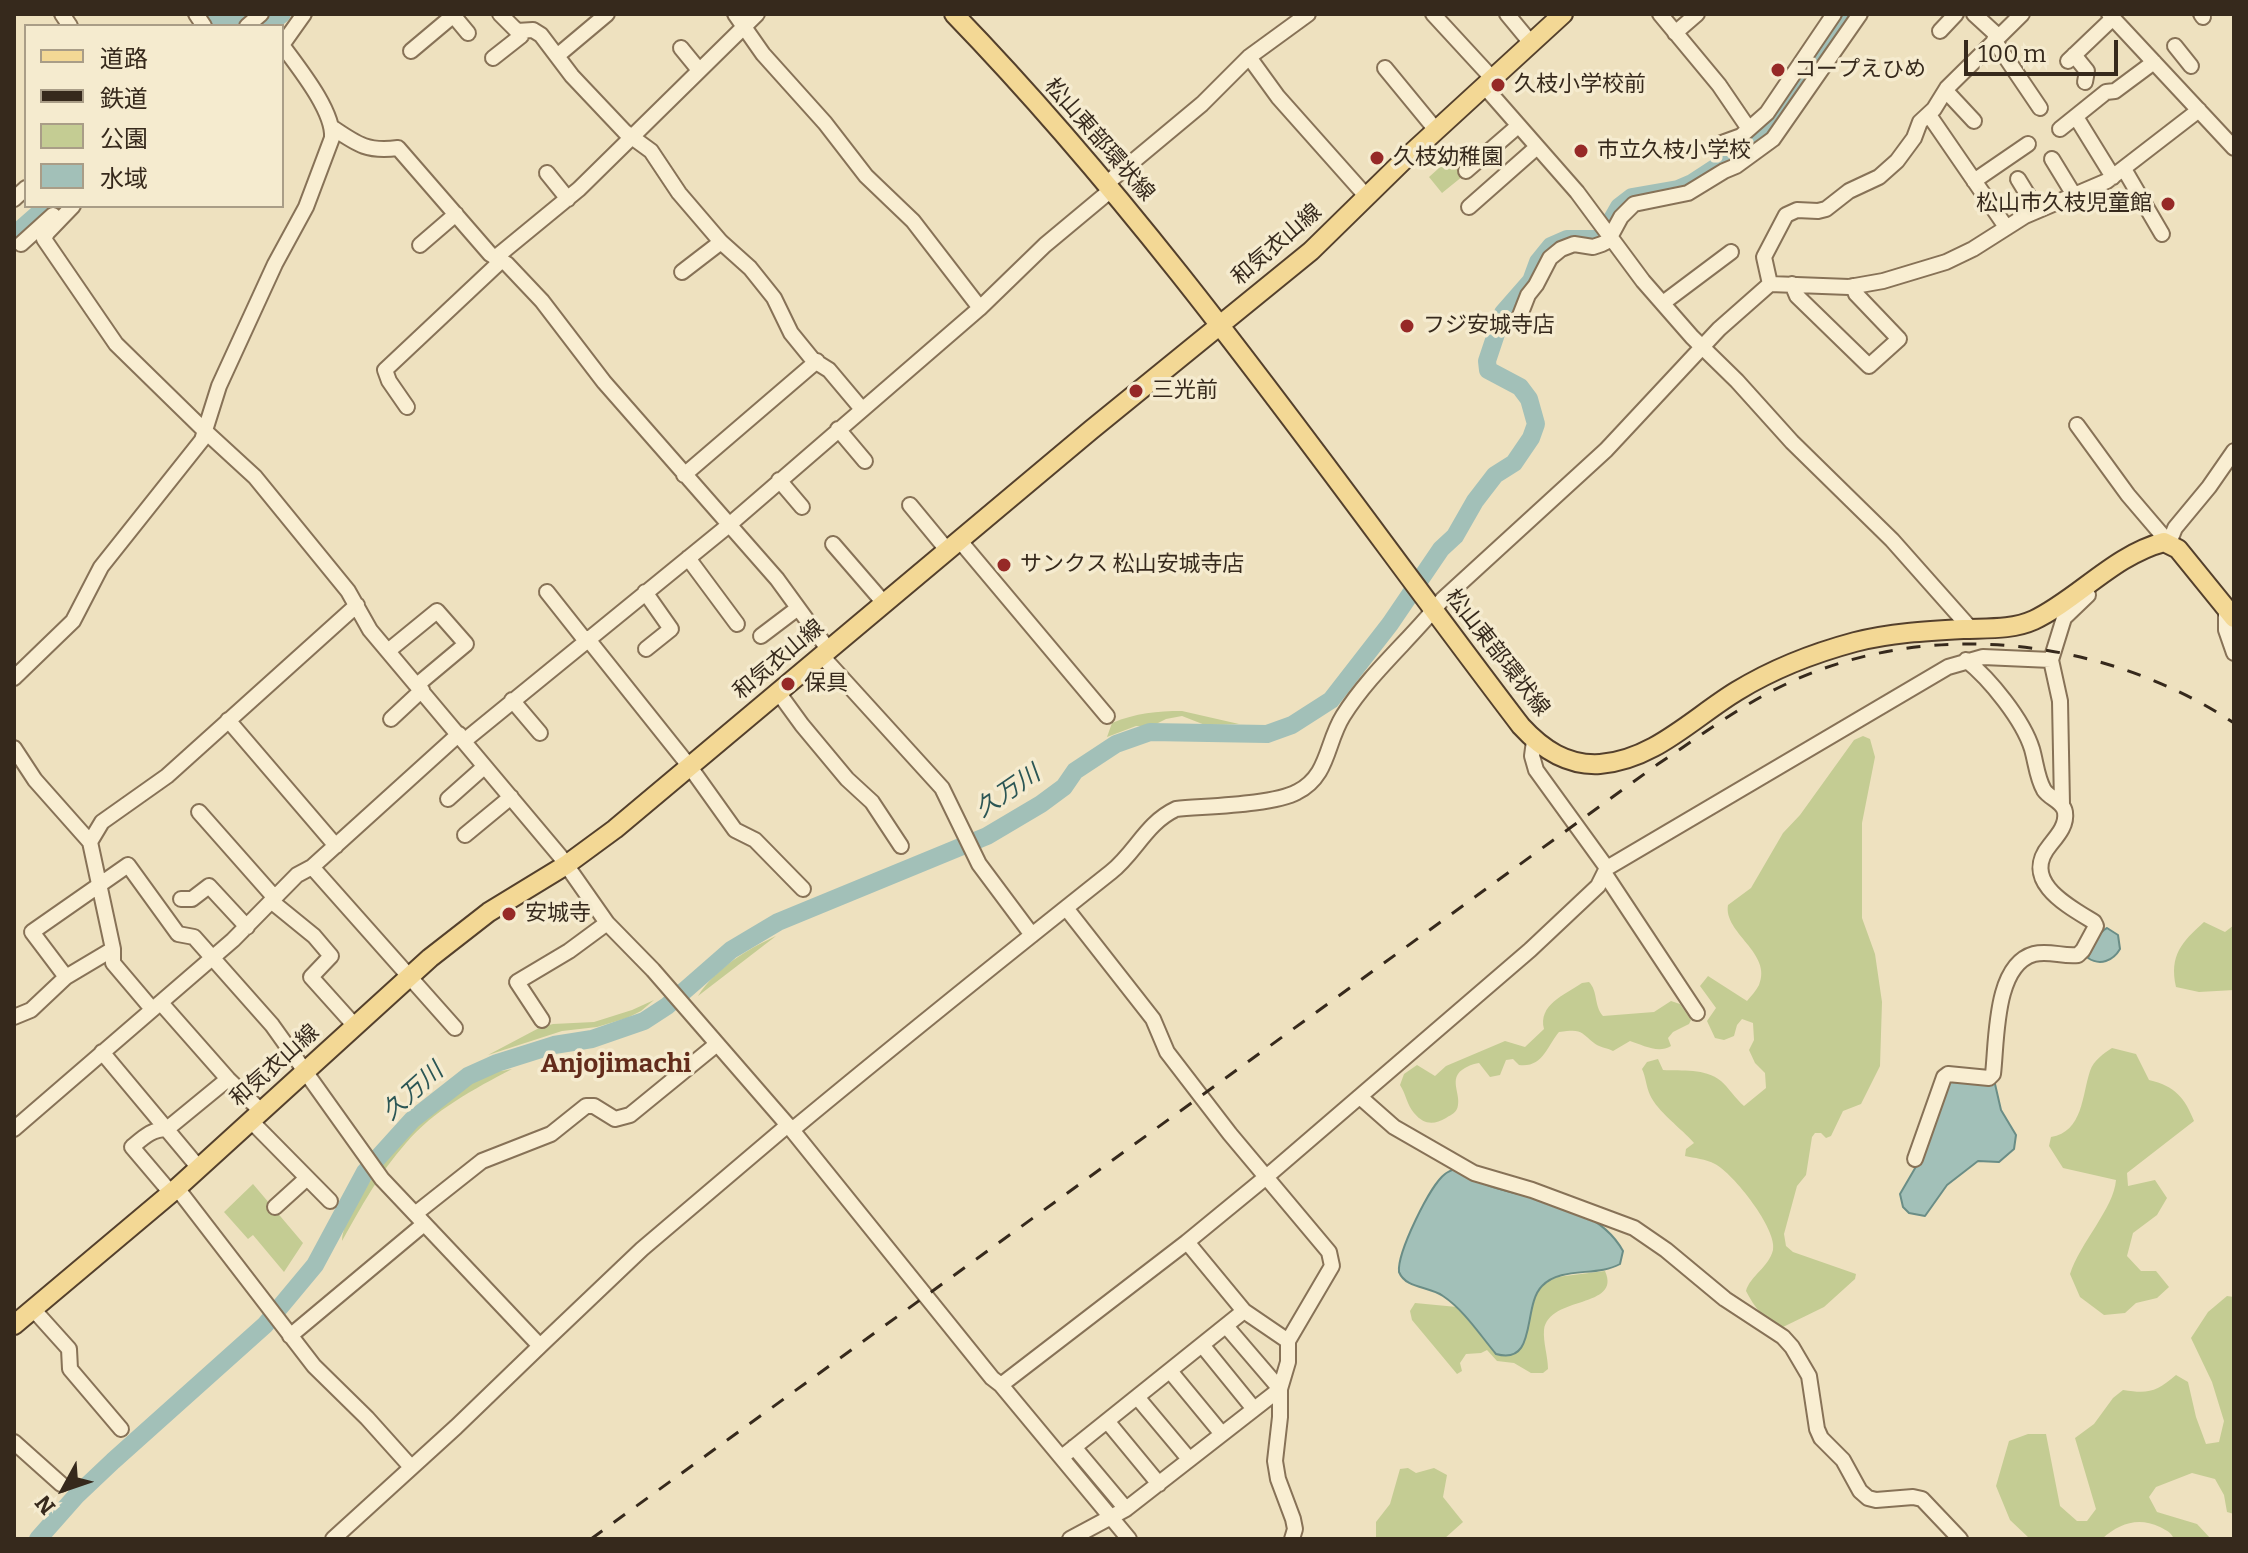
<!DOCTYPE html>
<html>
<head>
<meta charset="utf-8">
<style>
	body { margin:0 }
	#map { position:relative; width:2248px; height:1553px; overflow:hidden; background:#eee1bf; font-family:Bitter,"Noto Sans JP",serif }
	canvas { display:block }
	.frame { position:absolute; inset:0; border:16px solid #36291c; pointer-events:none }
	.legend { position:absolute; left:24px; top:24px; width:260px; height:184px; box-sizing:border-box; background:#f5ebcf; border:2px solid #a99d87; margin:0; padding:10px 14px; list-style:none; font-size:24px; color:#36291c }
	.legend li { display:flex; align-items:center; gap:16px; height:40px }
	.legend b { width:40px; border:2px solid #a99d87 }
	.north { position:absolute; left:24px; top:1449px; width:80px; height:80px; -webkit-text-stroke:6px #f5ebcf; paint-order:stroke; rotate:230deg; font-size:22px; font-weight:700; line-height:32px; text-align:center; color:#36291c }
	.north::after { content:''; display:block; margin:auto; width:28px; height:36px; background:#36291c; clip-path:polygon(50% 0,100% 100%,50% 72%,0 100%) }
	.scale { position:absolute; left:1964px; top:40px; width:154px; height:36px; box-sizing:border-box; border:4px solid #36291c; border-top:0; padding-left:10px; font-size:24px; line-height:28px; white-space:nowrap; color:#36291c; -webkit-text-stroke:6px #f5ebcf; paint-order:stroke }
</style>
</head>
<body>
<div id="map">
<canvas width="2248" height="1553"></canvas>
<div class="frame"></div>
<ul class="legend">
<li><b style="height:10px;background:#f3d895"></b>道路</li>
<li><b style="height:10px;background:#36291c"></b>鉄道</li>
<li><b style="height:22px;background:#c4cc93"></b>公園</li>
<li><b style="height:22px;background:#a2c0b8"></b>水域</li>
</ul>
<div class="north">N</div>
<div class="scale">100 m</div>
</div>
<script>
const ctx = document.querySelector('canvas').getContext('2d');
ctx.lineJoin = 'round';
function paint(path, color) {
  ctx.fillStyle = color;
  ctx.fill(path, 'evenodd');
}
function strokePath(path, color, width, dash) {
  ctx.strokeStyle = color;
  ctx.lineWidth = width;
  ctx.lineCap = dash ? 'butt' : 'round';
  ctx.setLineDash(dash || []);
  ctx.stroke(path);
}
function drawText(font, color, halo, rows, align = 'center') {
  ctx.font = font + ' Bitter,"Noto Sans JP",serif';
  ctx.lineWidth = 7;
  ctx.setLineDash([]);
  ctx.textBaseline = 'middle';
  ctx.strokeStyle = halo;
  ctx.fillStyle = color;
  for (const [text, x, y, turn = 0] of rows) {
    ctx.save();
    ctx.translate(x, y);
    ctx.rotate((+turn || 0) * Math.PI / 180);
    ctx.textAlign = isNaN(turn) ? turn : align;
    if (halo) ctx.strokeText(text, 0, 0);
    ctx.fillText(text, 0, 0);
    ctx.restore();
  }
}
const green = new Path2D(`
	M1448 160 1463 176 1442 193 1429 177Z
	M1182 711 1239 724 1205 725 1182 716 1166 719 1152 726H1136L1107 737 1112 723C1136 713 1157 711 1182 711Z
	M1863 736 1870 739 1875 757 1862 823V918L1875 954 1882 1002 1880 1066 1861 1104 1843 1111 1831 1136 1826 1138 1821 1133H1815L1812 1137 1806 1175 1797 1186 1784 1234 1786 1246 1793 1252 1856 1274 1855 1279 1824 1307 1781 1328C1765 1320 1754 1307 1746 1291 1750 1276 1769 1267 1773 1250 1778 1230 1733 1173 1715 1164 1706 1159 1694 1158 1685 1156L1686 1149 1694 1143C1682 1129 1657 1111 1650 1095 1646 1086 1646 1078 1642 1069L1647 1062 1658 1059 1663 1070C1682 1071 1705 1068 1721 1081 1728 1087 1735 1098 1744 1106L1766 1088 1765 1073 1755 1063 1749 1050 1754 1040 1753 1023 1742 1019 1737 1025 1734 1036 1724 1040 1715 1038 1707 1021 1716 1008 1700 986 1708 976 1747 1001C1751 996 1756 991 1759 985 1773 953 1723 933 1728 905L1751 888 1783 833 1800 815 1854 740Z
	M2204 922 2225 932 2234 925V990L2199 992 2176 987C2169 955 2182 942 2204 922Z
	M776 936 698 996C716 968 746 950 776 936Z
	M1589 982C1598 991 1594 1006 1603 1016L1654 1012 1671 1001 1680 1004 1691 1020 1689 1024 1673 1032 1668 1038 1671 1046C1658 1054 1643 1045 1630 1041L1613 1051C1608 1048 1598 1047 1594 1043 1579 1031 1582 1029 1559 1032 1547 1046 1543 1068 1519 1065L1513 1059 1506 1060 1500 1075 1490 1077 1479 1063C1472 1064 1462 1068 1458 1074 1452 1083 1460 1095 1458 1105 1457 1113 1452 1114 1446 1118 1434 1125 1424 1125 1414 1113 1407 1105 1406 1094 1400 1085L1404 1074 1417 1065 1435 1076 1446 1066 1505 1041 1525 1047 1544 1029C1538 1005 1564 995 1582 983Z
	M654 1000 641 1011 627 1018 597 1027 562 1031 488 1055 539 1028 553 1024 594 1022 632 1010Z
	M2112 1048 2136 1054 2149 1080C2175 1086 2185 1098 2194 1121L2127 1173 2128 1186 2155 1180 2167 1198 2157 1215 2133 1233 2127 1256 2141 1271H2156L2169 1287 2157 1298 2136 1303 2125 1313 2104 1315 2080 1297 2070 1274C2080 1243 2114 1208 2116 1180L2063 1168 2049 1146 2051 1137C2083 1132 2082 1095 2090 1071 2094 1060 2103 1054 2112 1048Z
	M512 1069C474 1089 434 1110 406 1143 380 1172 361 1207 342 1241 345 1195 439 1092 482 1076 491 1072 502 1071 512 1069Z
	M253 1184 303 1243 284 1272 253 1235 248 1239 224 1212Z
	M1605 1271C1622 1309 1549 1295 1544 1330 1543 1342 1548 1357 1548 1369L1543 1373H1531L1514 1363 1497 1361 1487 1350 1481 1353 1466 1354 1460 1363 1462 1371 1457 1374 1412 1320 1410 1311 1415 1303 1457 1307 1496 1354 1533 1303 1541 1286 1557 1277Z
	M2227 1296 2234 1297V1514L2227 1512 2224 1495 2215 1479 2192 1473 2156 1487 2149 1497 2157 1512 2197 1524 2211 1539H2174C2170 1531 2167 1531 2160 1527 2138 1517 2120 1523 2102 1539L2029 1538 2010 1520 1996 1486 2009 1441 2028 1434H2046L2060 1506 2077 1521H2087L2096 1509 2075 1438 2094 1424 2113 1398 2123 1390C2149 1394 2156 1392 2176 1375L2188 1382 2196 1417 2206 1444 2219 1442 2224 1421 2212 1382 2191 1338 2208 1312Z
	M1408 1468 1416 1473 1434 1468 1447 1475 1443 1497 1463 1522 1444 1539H1378L1376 1537V1522L1390 1504 1400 1469Z`);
const water = new Path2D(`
	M203 14H255L241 26H211Z
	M2107 928 2118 935 2120 949C2113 961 2100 966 2088 958 2091 948 2098 932 2107 928Z
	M1951 1079 1995 1084 2001 1110 2016 1135 2014 1149 1999 1162 1978 1161 1947 1185 1925 1216 1909 1213 1903 1207 1900 1194 1921 1158 1941 1090Z
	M1457 1168C1467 1174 1478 1182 1490 1186 1535 1201 1597 1204 1623 1251L1620 1264C1597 1277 1561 1266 1542 1286 1522 1306 1538 1366 1496 1354 1480 1335 1464 1310 1443 1296 1429 1286 1406 1289 1399 1272 1397 1253 1430 1185 1445 1174 1447 1172 1455 1169 1457 1168Z`);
const river = new Path2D(`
	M267 26 282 14
	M14 235 47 206
	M38 1539 76 1496 113 1461 265 1325 315 1265 365 1172 412 1120 468 1076 497 1063 554 1045 592 1039 644 1021 667 1006 731 950 778 922 987 836 1041 804 1064 787 1075 771 1116 744 1150 732 1267 734 1292 725 1331 700 1390 624 1441 549 1455 536 1475 501 1495 475 1514 463 1531 438 1536 424 1529 399 1520 387 1488 370 1487 361 1503 313 1531 281 1538 262 1551 246 1567 239H1597L1603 235 1619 207 1632 197 1678 189 1692 183 1744 149 1772 120 1806 71 1818 64 1846 14`);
const minor = new Path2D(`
	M62 14 70 26
	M196 14 204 26
	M500 14 517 31 533 30 541 35 572 76 625 132 651 151 679 193 721 242 750 268 774 298 791 333 813 360 829 370 861 408
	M735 14 763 54 825 123 866 176 913 221 980 308
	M1433 14 1492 78
	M1507 14 1531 43
	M1660 14 1719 85 1749 129
	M1974 14 1998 36
	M2109 14 2234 148
	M2201 14 2203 17
	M453 15 468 33
	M247 26 261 14
	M1940 31 1956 14
	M1675 33 1697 14
	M1994 40 2040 108
	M282 45 304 14
	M2175 46 2191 66
	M681 48 699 70
	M411 51 455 14
	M2074 55 2087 71 2085 82
	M557 56 607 14
	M1249 57 1278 97 1367 197
	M493 58 521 36V31
	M2068 61 2113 18
	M1385 68 1436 130
	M1484 86 1577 192 1643 281 1692 337 1737 381 1792 442 1892 540 1971 629
	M1946 91 1974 121
	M1929 115 2006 227
	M2076 117 2113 177
	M333 128C358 145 368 152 398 148L490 254 507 264 542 301 604 382 777 579 828 649
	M2060 129 2106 92 2115 91 2154 62
	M1719 144 1741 136 1767 113 1834 14
	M2052 159 2074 195
	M2124 169 2162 234
	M1466 171 1518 126
	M547 173 568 199
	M2018 179 2037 210
	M1974 181 2028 144
	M1106 184 1202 104 1249 57 1308 14
	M14 199 26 188
	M73 206 47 233 44 239 116 344 206 432 255 477 348 591 370 630 560 856 607 923 653 970 792 1130 992 1378 1001 1385 1129 1539
	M1469 207 1537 147
	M21 244 53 215
	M420 245 456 214
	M495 258 579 189 757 14
	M682 272 721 242
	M1770 284 1849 287 1883 281 1946 262 1973 249 2025 216 2107 181 2199 110
	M1792 284 1797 296 1869 366 1899 339 1856 294 1853 286
	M1663 303 1731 252
	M1519 318 1528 295 1536 285 1550 258 1561 249 1574 244 1593 247 1602 244 1608 241 1621 217 1634 204 1688 193 1724 171 1736 166 1773 139 1860 14
	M407 407 389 381 385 370 501 261
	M2077 425 2128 495 2169 543 2175 528 2209 487 2234 451
	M838 429 865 461
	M684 475 817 361
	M779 480 802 507
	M910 505 948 551
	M960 541 1107 716
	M833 544 884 603
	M688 558 737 624
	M547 592 585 640
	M645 592 671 629 646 649
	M2226 609V630L2234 653
	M761 636 798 608
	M587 638 690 767 735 830 755 840 803 889
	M388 651 437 611 466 644 417 685
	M821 655 942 788 979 864 1032 935
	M2051 660 2060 701 2062 804
	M14 678 73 621 101 567 202 440 219 386 275 264 306 207 332 138C334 111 298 67 282 45
	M778 692 802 725 847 779 872 802 901 846
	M512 700 540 733
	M391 719 422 690
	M228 720 336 846
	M464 741 729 525 980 308 1045 245 1111 190
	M14 748 35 780 90 842 113 949V963L152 1009
	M448 799 484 767
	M199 812 275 898
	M465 835 511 797
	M90 842 102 822 167 776 357 605
	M312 867 455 1028
	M1607 868 1948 667 1983 657 2051 660 2064 618 2088 595
	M1605 874 1697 1013
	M181 899H192L209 886 247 927
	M271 901 314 936 331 956 311 977 355 1026
	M1066 908 1153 1019 1167 1052 1230 1134 1329 1252 1332 1266 1288 1341V1362L1280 1389V1417L1275 1461 1278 1479 1293 1519 1295 1529 1292 1539
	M66 977 32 932 128 865 178 934 194 937 272 1025 382 1179 540 1346 456 1427 333 1539
	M161 1003 228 1079 261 1111
	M14 1017 31 1010 66 977 113 949
	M542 1020 517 982 569 951 607 923
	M102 1052 199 1168
	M1360 1097 1394 1127 1474 1173 1532 1190 1634 1228 1666 1250 1725 1299 1783 1337 1792 1347 1809 1376 1817 1429 1821 1438 1843 1460 1860 1491 1868 1498 1876 1500 1913 1497 1922 1499 1960 1539
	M251 1121 330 1201
	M14 1129 233 940 297 875 312 867 459 734
	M792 1130C897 1043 1004 957 1111 872 1136 852 1146 823 1176 809 1206 806 1273 805 1297 792 1329 776 1326 743 1343 716 1370 673 1410 640 1442 600L1606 450 1719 329 1770 284 1764 257 1786 215 1797 210 1818 211 1826 209 1849 191 1879 177 1897 161 1914 138 1920 122 1934 109 1947 88 2022 14
	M1915 1159 1944 1077 1948 1074 1989 1078 1993 1074C1997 1041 1994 965 2034 954 2049 950 2063 957 2078 955L2083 950 2096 926 2094 922C2068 906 2020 881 2050 845 2058 835 2067 825 2065 812 2063 801 2050 799 2044 790 2037 778 2036 763 2032 749 2023 720 1990 679 1966 660
	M177 1188 314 1366 367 1418 411 1467
	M171 1193 132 1147C144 1137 152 1129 167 1129L228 1079
	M275 1207 307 1178
	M415 1214 482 1161 551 1134 586 1106H594L615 1119 630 1115 717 1044
	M33 1309 69 1349 70 1369 121 1429
	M1244 1311 1288 1341
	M1226 1326 1280 1389
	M290 1336 424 1224
	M1202 1345 1254 1409
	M540 1346 642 1249 788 1125
	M1170 1371 1222 1434
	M1001 1385 1187 1242 1265 1178 1530 950 1598 886 1607 868 1536 770 1532 756 1534 741
	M1137 1397 1189 1459
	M1107 1421 1159 1484
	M14 1442 61 1484
	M1074 1447 1126 1509
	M1062 1457 1244 1311 1187 1242
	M1070 1539 1126 1509 1280 1389`);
const major = new Path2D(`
	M954 14C1165 232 1337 485 1521 726 1542 749 1567 766 1600 764 1654 760 1694 717 1737 691 1773 669 1814 653 1855 642 1890 633 1926 631 1963 629 1987 628 2012 630 2034 620 2078 599 2114 555 2164 542L2178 549 2234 618
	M14 1325 177 1188 430 958 489 912 566 865 615 829 1091 430 1311 251 1406 158 1563 14`);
const rail = new Path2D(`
	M591 1539 1658 764C1699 737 1738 707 1782 686 1925 616 2104 637 2234 723`);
const markers = [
	[1778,70,8,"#962927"],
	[1498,85,8,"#962927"],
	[1581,151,8,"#962927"],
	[1377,158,8,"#962927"],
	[2168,204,8,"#962927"],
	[1407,326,8,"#962927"],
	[1136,391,8,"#962927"],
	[1004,565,8,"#962927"],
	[788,684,8,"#962927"],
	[509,914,8,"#962927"]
];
const poiNames = [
	["コープえひめ",1794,70],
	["久枝小学校前",1514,85],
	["市立久枝小学校",1597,151],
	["久枝幼稚園",1393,158],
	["松山市久枝児童館",2152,204,"right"],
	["フジ安城寺店",1423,326],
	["三光前",1152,391],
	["サンクス 松山安城寺店",1020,565],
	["保具",804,684],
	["安城寺",525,914]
];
const streetNames = [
	["松山東部環状線",1099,140,49],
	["和気衣山線",1277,245,-41],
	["松山東部環状線",1497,653,52],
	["和気衣山線",779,660,-40],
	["和気衣山線",275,1066,-42]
];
const waterNames = [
	["久万川",1008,792,-34],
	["久万川",413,1092,-42]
];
const quarterNames = [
	["Anjojimachi",616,1065]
];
paint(green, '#c4cc93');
paint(water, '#a2c0b8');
strokePath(water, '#6a8d86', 2);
strokePath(river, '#a2c0b8', 18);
strokePath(minor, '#877257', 18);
strokePath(major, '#54402c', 22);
strokePath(minor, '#f9eed2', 14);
strokePath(major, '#f3d895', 18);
strokePath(rail, '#36291c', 3, [14, 14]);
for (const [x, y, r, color] of markers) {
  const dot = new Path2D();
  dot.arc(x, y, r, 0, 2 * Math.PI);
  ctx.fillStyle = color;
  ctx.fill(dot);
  strokePath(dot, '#f5ebcf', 3);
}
drawText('22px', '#36291c', '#f5ebcf', poiNames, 'left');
drawText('22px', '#36291c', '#f5ebcf', streetNames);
drawText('italic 24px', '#2b5655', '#f5ebcf', waterNames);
drawText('bold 26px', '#632c1b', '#f5ebcf', quarterNames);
</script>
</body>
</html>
